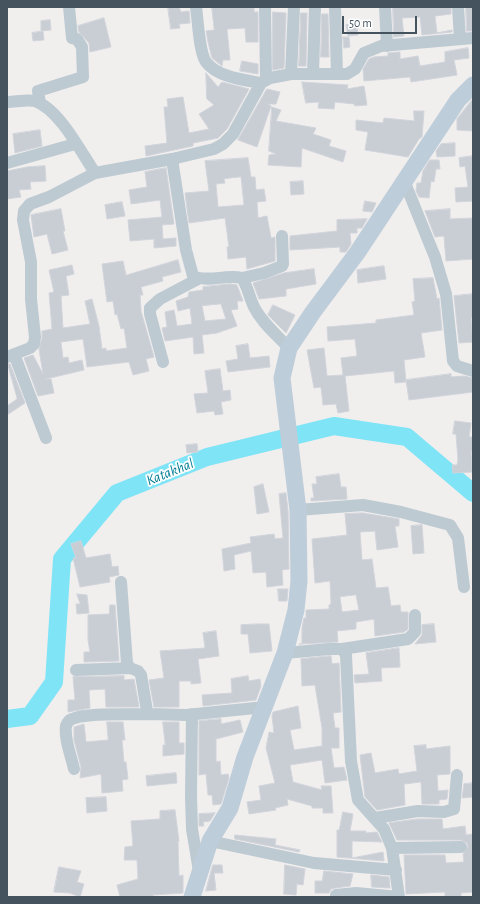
<!DOCTYPE html>
<html>
<head>
<meta charset="utf-8">
<style>
	body { margin:0 }
	#map { position:relative; width:480px; height:904px; overflow:hidden; background:#f1eeee; font-family:"Alegreya Sans",sans-serif }
	canvas { display:block }
	.frame { position:absolute; inset:0; border:8px solid #44535e; pointer-events:none }
	.scale { position:absolute; left:342px; top:16px; width:75px; height:18px; box-sizing:border-box; border:2px solid #44535e; border-top:0; padding-left:5px; font-size:12px; line-height:14px; white-space:nowrap; color:#44535e; -webkit-text-stroke:3px #fff; paint-order:stroke }
</style>
</head>
<body>
<div id="map">
<canvas width="480" height="904"></canvas>
<div class="frame"></div>
<div class="scale">50 m</div>
</div>
<script>
const ctx = document.querySelector('canvas').getContext('2d');
ctx.lineJoin = 'round';
function strokePath(path, color, width, dash) {
  ctx.strokeStyle = color;
  ctx.lineWidth = width;
  ctx.lineCap = dash ? 'butt' : 'round';
  ctx.setLineDash(dash || []);
  ctx.stroke(path);
}
function paint(path, color) {
  ctx.fillStyle = color;
  ctx.fill(path, 'evenodd');
}
function drawText(font, color, halo, rows, align = 'center') {
  ctx.font = font + ' "Alegreya Sans",sans-serif';
  ctx.lineWidth = 3.5;
  ctx.setLineDash([]);
  ctx.textBaseline = 'middle';
  ctx.strokeStyle = halo;
  ctx.fillStyle = color;
  for (const [text, x, y, turn = 0] of rows) {
    ctx.save();
    ctx.translate(x, y);
    ctx.rotate((+turn || 0) * Math.PI / 180);
    ctx.textAlign = isNaN(turn) ? turn : align;
    if (halo) ctx.strokeText(text, 0, 0);
    ctx.fillText(text, 0, 0);
    ctx.restore();
  }
}
const river = new Path2D(`
	M7 719 30 716 54 682 62 559 117 493 207 457 334 426 407 437 473 493`);
const building = new Path2D(`
	M168 7H179L181 12 189 11 190 23 179 24 180 28 171 29Z
	M212 7 254 8V12H258V42H246L245 28 227 29 230 60H223L222 66 212 58 208 42 206 31 214 30Z
	M393 7H451V14L435 16 437 33 452 30V32L422 35 420 17 402 18 404 36 394 37Z
	M466 7H473V31H467Z
	M273 12 286 13 284 68 273 70Z
	M301 13H307L306 66H299Z
	M322 14H328L329 57H321Z
	M104 18 111 47 90 52 89 43 79 32 78 26Z
	M50 20 51 30 41 31V21Z
	M357 24 358 35 348 36 346 25Z
	M43 31 44 40 33 41 32 33Z
	M343 37H349L350 47 344 48Z
	M468 48 469 58 454 60 457 75 411 82 410 77 364 81 363 69 369 59 374 57 388 56V53L400 52V59L418 56 420 66 445 62V52Z
	M242 61 258 64V74L240 71Z
	M206 73 218 87 222 82 249 89 227 129 218 138 193 143V146L146 156 145 146 167 143 164 107H168L167 99 183 97 189 133 209 129 199 114 214 105 207 99Z
	M302 82 348 85 347 89 364 86 367 105 355 106 354 104 335 102 334 109 318 108 319 102 306 103Z
	M267 89 280 92 276 104H268L271 106 257 147 238 140Z
	M473 99V131L457 130V119Z
	M272 107 281 110 276 121 316 128 313 134 331 140 329 146 346 151 343 162 302 148 301 167 268 165 269 155 276 154 269 151Z
	M414 111H424L422 137 419 139 408 157 365 150 368 132 356 130V120L383 123 384 118 414 121Z
	M40 130 42 146 15 153 13 134Z
	M455 143V156L437 157 436 151 441 144Z
	M473 156V201L456 202 455 188 468 187 465 166 460 167 459 158Z
	M248 158 251 177H255L256 190 264 189 266 201 257 202 258 218 267 216 271 238 275 237V261L247 269 246 257 228 259 227 247H229L225 218 189 223 185 193 209 191 205 161ZM241 177 244 205 218 207 216 184 225 183 224 179Z
	M430 160H439L440 169H436L434 182 431 181 429 198 419 197 416 191 417 183H421L423 171Z
	M45 166 46 181 30 182 31 189 19 190 21 197 7 199V171L27 167Z
	M166 168 174 224 162 225 163 239 176 238V246L154 248V239L130 241 128 220 162 217 160 200 131 204 129 190 147 187 145 172Z
	M303 181 304 194 291 195 290 182Z
	M365 201 376 203 372 212 363 211Z
	M122 202 125 216 107 219 105 205Z
	M61 209 65 231H63L68 250 52 254 47 234 34 237 31 215Z
	M450 209V219L473 218V259L446 261 444 236 435 237 425 211Z
	M367 219 362 228H357V233H350L351 244 346 252H340V247L290 250V236L337 231V220Z
	M178 260 181 272 162 277 163 281 141 287 143 295H140L141 311 154 357 146 359 149 371 133 375 129 362 87 367 83 339 61 342 63 358 68 357 69 363 82 360 84 370 46 379H51L54 393 38 396 24 358 33 355 43 374 39 349 42 338V331L52 329 49 293 54 292 49 270 72 265 74 274 66 276 69 295 61 296 63 328 90 324 85 301 92 299 99 326 102 349 106 348V351L127 348 124 328 121 329 117 314 115 315 113 301 107 302 102 264 123 261 126 275Z
	M384 266 386 279 358 283 357 270Z
	M314 269 316 284 286 289V296L259 299 253 283 284 273Z
	M433 278 437 299 439 298 442 330 421 333 425 357 404 360 406 382 395 383 394 371 345 376 349 411 338 413 336 404 323 405 321 387 314 388 307 350 324 348 327 376 343 375 341 358 357 356 355 339 328 341 327 327 376 323V320L414 315 412 302 415 301 413 279Z
	M230 284 237 285 243 301H237L238 309 231 310 237 326 217 333 202 335 204 353 194 354 193 337 165 341 162 328 167 327 165 312 174 310 177 326 192 324 190 308 178 311 176 301 188 297 189 292 203 290V287ZM221 304 226 319 205 321 202 306Z
	M473 294V318H471L473 342 459 343 454 296Z
	M273 305 295 315 286 333 268 315Z
	M248 344 250 358 269 356 270 367 228 372 226 361 238 359 236 346Z
	M8 364H10L25 403 7 415V406L17 399Z
	M220 369 223 391 230 390 231 400 221 402 223 414 215 415 214 411 197 413 194 394 208 393 205 371Z
	M451 374V377L464 376 473 378V392L409 400 406 380Z
	M455 421 471 423 469 437H473V451H471L472 472 453 473 452 465H457L458 460 456 434H453Z
	M197 444 198 452 187 453 186 445Z
	M339 474 341 487H346L347 499 311 501V498H314L312 484H317L316 477Z
	M263 484 269 512 257 514 254 487Z
	M286 493 288 511 289 569 282 570 283 585 267 587 266 572 253 573 251 551 234 555 235 569 224 571 222 549 251 543 250 537 274 534 275 539 283 538 279 494Z
	M363 513 399 519V526H395L398 547 377 550 375 531 360 532 362 560 372 559 376 588 388 587 391 606 400 605 401 612H408V629L404 632 375 636 374 619 356 622V629L337 631 338 642 299 644H302V628L304 618H306V610L329 609V605L331 604 330 581 315 583 312 539 347 535 345 514ZM356 595 359 610 342 612 340 597Z
	M422 525 424 553 413 554 411 526Z
	M81 541 86 558 110 554 112 567 118 566 119 575 109 577 110 582 80 587 73 558H76L71 544Z
	M278 589H288L287 601H279Z
	M77 594 87 595 89 613 77 614 76 604H80Z
	M110 605H115L119 661 84 662V652H90L88 640V615L109 614Z
	M257 624H269L272 651 250 653 248 634H241V625Z
	M434 624 436 642 415 644 422 635V625Z
	M216 631 219 656 198 659 201 683 191 684V681H179V707H154L149 680 164 678 160 651 205 648 203 633Z
	M399 648 400 667 381 668 382 681 355 683 354 675 369 674 366 653Z
	M331 656 332 664 339 663 341 712 333 713 335 728H339V748H331L334 768 344 767 347 780 325 783 322 760 290 765 293 782 322 790 321 786H331L333 813H323V808H312V806L287 799 288 805 275 808 276 810 249 814 247 802 261 800 259 786 275 783 266 748 269 732 274 733 272 716 273 712 298 706 301 728 290 730 294 750 322 746V728L315 685 302 686 301 659Z
	M124 676V680L134 679 139 707H106L105 689 89 690 90 708 68 712V700H75L73 677Z
	M248 676 249 681 260 679 261 686 256 700 203 706 202 695 232 693 231 679Z
	M221 719V724L240 720 243 732 216 739V762L220 761 221 775 228 774 229 778 221 804 213 805 212 795H208L206 774 199 775V721Z
	M107 722H123L125 740H122L124 762H126L128 779 122 780 123 791 102 793 101 774 80 778 81 767 74 740V727L84 724 86 742 108 740Z
	M163 722H179V743H184V754L163 756V745H165Z
	M426 745V749L450 746V774L437 775 438 791 448 790 447 799 439 800V804H422L421 782 404 784 405 805 377 810 365 797 360 755 371 753 375 773 398 769 399 774 417 771 414 746Z
	M176 773 177 783 147 786 146 776Z
	M473 783V797L462 798 464 784Z
	M106 797 107 811 87 813 86 798Z
	M175 810 179 841H178L179 876 183 875V893L153 895V897H120L117 885 138 879 137 860H124L125 847 133 846 131 821 160 819V811Z
	M343 812 353 814 350 831H366V833L377 832 382 842 352 841V858L383 852 384 861 337 857V830H339Z
	M215 813 210 821 203 822 204 826H199V814Z
	M418 819H442L443 829 465 826 466 835 473 834V892L461 893V897H445V892L406 894 404 855H445L446 863 464 862 463 854 468 847 467 843 461 840H397L389 823Z
	M235 835 276 839 275 845 300 850 299 852 235 839Z
	M213 865H222L223 873H214L216 890 206 891Z
	M285 865 305 869 303 885 297 884 296 895 284 894Z
	M59 867 81 871 77 882 84 884 80 897 70 893 54 892Z
	M324 871 353 874 350 886 335 888 331 889 329 893H315V881H322Z
	M371 875 389 877 390 888 372 887Z`);
const street = new Path2D(`
	M196 7C198 20 199 52 206 62 217 77 244 80 261 83
	M265 7 266 80
	M335 7 337 74
	M385 7 387 46
	M458 7 460 39
	M291 74 294 7
	M313 74 315 7
	M7 102C15 102 27 99 35 101 59 109 81 152 95 173
	M40 103 38 91 83 77 82 47 77 39 72 38 69 7
	M172 159 186 250 193 276C207 283 226 274 242 278 248 287 249 297 254 307 262 323 277 335 289 348
	M7 163 75 144
	M405 183 435 257 446 294 453 361 457 366 473 371
	M242 278 264 273 282 266 283 264 282 236
	M14 354 46 438
	M7 357 30 348 34 344 35 337 31 299V262L23 220 24 211 30 204 49 197 95 173 172 159 214 149 223 144 233 134 261 83 270 78 291 74H347L355 69 364 53 381 46 473 38
	M163 362 150 314V308L160 299 198 279
	M298 510 363 505 401 512 450 525 458 538 464 587
	M121 582 127 663 130 668 138 671 141 675 147 711 150 714 186 715 265 707
	M342 649 408 639 415 632V615
	M285 653 329 649H342L346 655 351 761 358 800 384 829 392 848 399 897
	M76 670 130 668
	M192 714 191 796 192 829 199 871
	M74 769C71 756 64 738 66 726 67 723 69 720 72 719 86 712 133 715 150 714
	M375 818 418 811 444 812 454 809 457 775
	M210 841 314 863 396 870
	M392 848 461 847
	M336 895 356 893 399 897`);
const secondary = new Path2D(`
	M192 897 210 841 230 808 245 757 285 653 296 610 299 581 298 510 282 378 289 348 313 312 357 253 458 100 473 85`);
const waterNames = [
	["Katakhal",170,472,-22]
];
strokePath(river, '#7ee4f6', 18);
paint(building, '#c9ced4');
strokePath(building, '#d1d4db', 1);
strokePath(street, '#bdcad2', 12);
strokePath(secondary, '#becdda', 17);
drawText('italic 15px', '#037e94', '#fff', waterNames);
</script>
</body>
</html>
